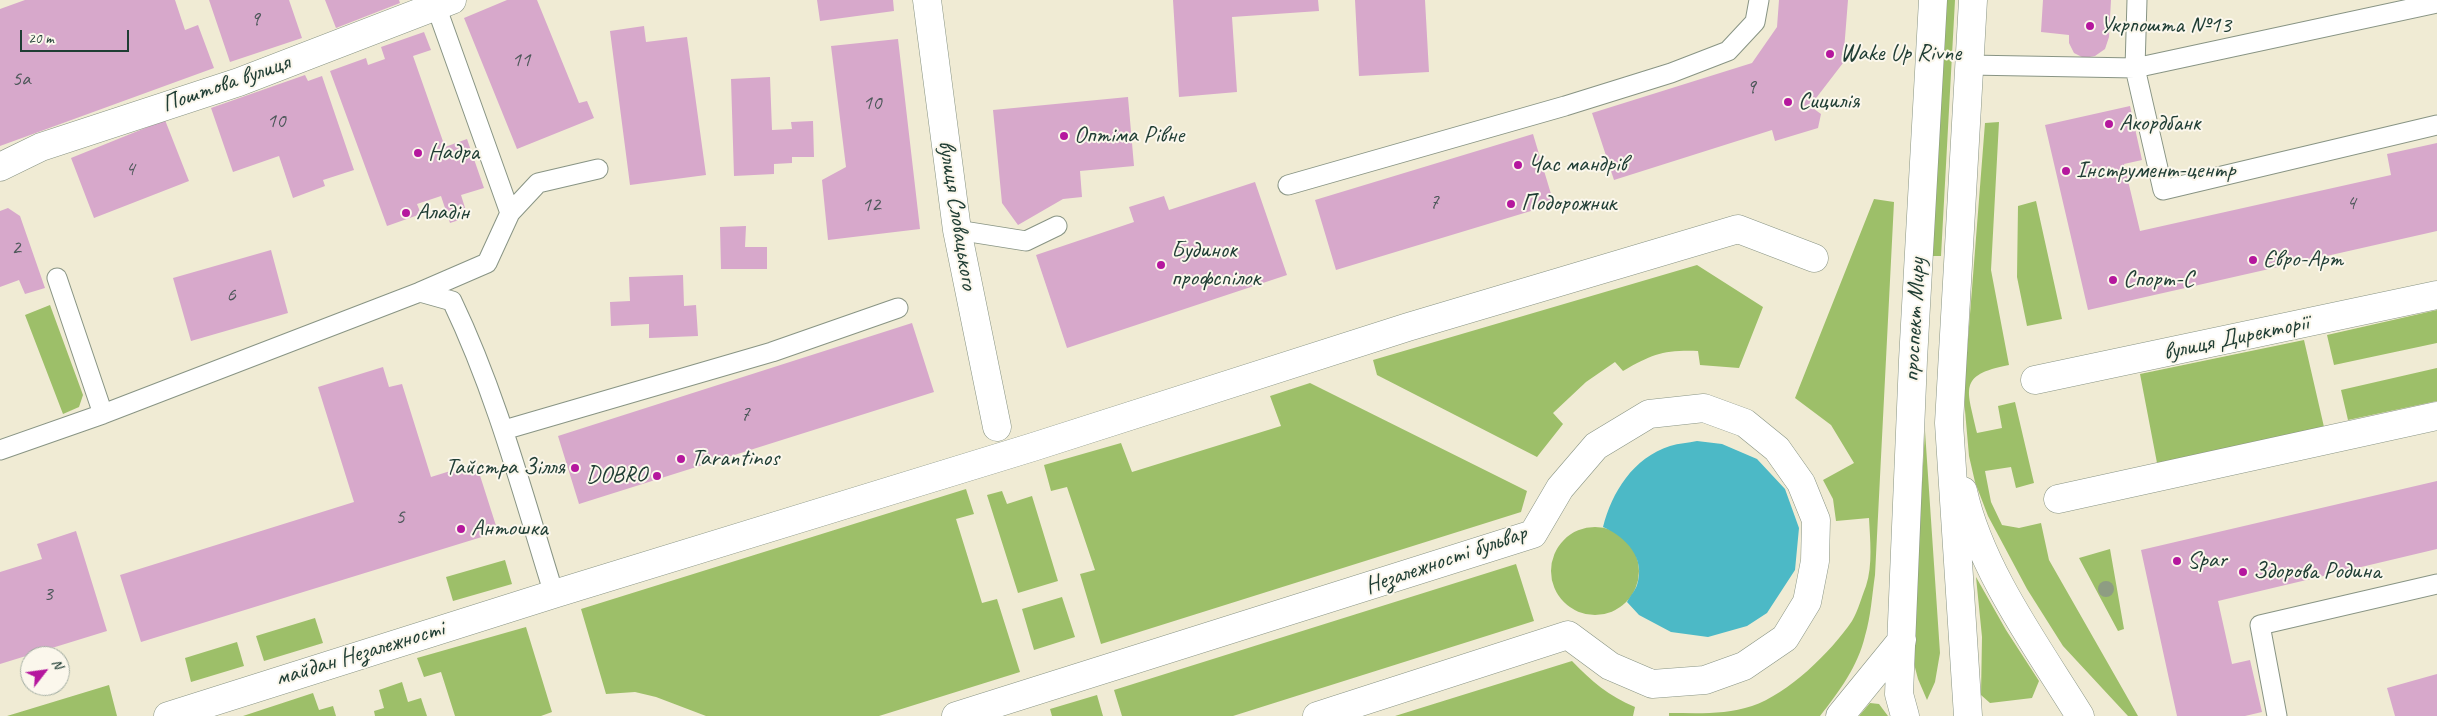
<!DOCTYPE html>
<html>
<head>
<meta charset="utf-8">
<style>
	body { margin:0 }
	#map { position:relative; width:2437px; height:716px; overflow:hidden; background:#f0ebd4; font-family:Caveat,sans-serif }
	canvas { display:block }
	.north { position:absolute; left:20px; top:646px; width:50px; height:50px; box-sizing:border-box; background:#fbf7ec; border:1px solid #a3ada2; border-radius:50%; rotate:60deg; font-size:14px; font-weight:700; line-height:20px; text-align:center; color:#1f3d34 }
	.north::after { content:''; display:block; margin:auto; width:18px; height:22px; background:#b5179e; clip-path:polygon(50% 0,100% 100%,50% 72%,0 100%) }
	.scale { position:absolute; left:20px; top:30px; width:109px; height:22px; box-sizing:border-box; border:2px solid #1f3d34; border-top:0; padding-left:6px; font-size:15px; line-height:18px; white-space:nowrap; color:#1f3d34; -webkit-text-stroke:4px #fbf7ec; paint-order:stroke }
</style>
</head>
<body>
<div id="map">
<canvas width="2437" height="716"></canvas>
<div class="north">N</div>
<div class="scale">20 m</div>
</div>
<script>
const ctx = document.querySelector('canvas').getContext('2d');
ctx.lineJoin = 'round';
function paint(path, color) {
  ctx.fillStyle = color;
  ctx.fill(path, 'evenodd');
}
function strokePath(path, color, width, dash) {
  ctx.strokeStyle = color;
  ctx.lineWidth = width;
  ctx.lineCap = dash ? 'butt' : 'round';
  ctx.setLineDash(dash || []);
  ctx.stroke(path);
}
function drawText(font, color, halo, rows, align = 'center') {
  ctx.font = font + ' Caveat,sans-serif';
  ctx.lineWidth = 4;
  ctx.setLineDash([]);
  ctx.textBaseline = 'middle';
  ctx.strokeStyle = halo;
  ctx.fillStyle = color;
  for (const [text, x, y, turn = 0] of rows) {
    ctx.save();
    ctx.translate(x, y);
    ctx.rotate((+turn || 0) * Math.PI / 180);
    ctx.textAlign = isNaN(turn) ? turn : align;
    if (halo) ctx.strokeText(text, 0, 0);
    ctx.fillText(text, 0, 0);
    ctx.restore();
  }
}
const green = new Path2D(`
	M1946 0H1955L1941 256H1932Z
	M1999 122 1991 270 2009 365C1956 375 1968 390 1977 433L2002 428 1998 406 2015 402 2034 483 2016 488 2011 467 1985 471 1991 502 2002 525 2019 528 2041 523 2049 560 2138 716H2128L2063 646 2027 589 1988 516 1975 482 1969 456 1964 399 1965 378 1985 123Z
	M1874 199 1894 202 1875 575C1872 595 1871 616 1865 636 1858 666 1839 692 1820 716H1669V713C1698 713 1725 715 1752 706 1788 694 1831 652 1852 621 1858 611 1862 596 1866 586 1873 565 1870 539 1869 518L1836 521 1833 499 1823 480 1854 463 1831 425 1795 398Z
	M2036 201 2062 319 2027 326 2017 277 2018 206Z
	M1697 265 1763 307 1739 368 1700 365 1698 351C1663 350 1653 354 1623 371L1615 362 1586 382 1553 413 1563 424 1537 457 1377 375 1373 360Z
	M50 305 83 395 79 407 63 414 25 315Z
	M2437 310V343L2334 365 2327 335Z
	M2304 340 2324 427 2157 463 2140 374Z
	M2437 368V401L2348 420 2341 390Z
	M1310 383 1527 491 1521 512 1101 644 1080 574 1095 570 1067 487 1051 491 1044 465 1121 443 1132 472 1281 426 1270 396Z
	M1925 431 1940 653 1935 682 1927 700 1918 679 1912 656Z
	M966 489 974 514 956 519 982 603 997 599 1020 672 879 716H706L656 697 635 692 606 694 581 609Z
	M1002 491 1007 504 1032 496 1058 581 1018 593 987 495Z
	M1551 571a44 44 0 1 1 88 0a44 44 0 1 1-88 0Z
	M2110 549 2124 629 2118 631 2079 558Z
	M505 560 512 584 453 601 446 577Z
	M1516 564 1534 621 1233 716H1122L1114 690Z
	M1976 577 2006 630 2039 681 2032 698 1990 703 1981 695 1982 637Z
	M1062 597 1075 637 1034 650 1022 609Z
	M315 618 323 643 264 661 256 636Z
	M526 627 552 712 541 716H455L441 672 424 677 417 658Z
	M237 642 244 666 191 682 185 658Z
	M1572 661C1591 681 1609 696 1635 707L1633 716H1395Z
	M402 682 408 702 421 698 427 716H375L374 711 384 708 379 690Z
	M109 685 117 716H7Z
	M313 693 319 710 333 706 336 716H243Z
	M1097 695 1103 716H1052L1050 709Z
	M1870 703 1879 704 1888 716H1859Z`);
const water = new Path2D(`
	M1697 441 1722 444 1757 459 1785 489 1799 528 1795 570 1767 613 1747 626 1708 637 1671 632 1639 615 1627 602C1630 596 1635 591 1637 585 1646 558 1626 537 1603 527 1612 492 1633 458 1670 446 1679 443 1688 443 1697 441Z`);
const building = new Path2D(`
	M25 0H175L185 30 198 25 214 68 0 146V9Z
	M209 0H289L302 38 230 62Z
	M325 0H399L400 3 336 28Z
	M507 0H537L579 103 587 101 594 118 517 149 464 18Z
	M817 0H893L894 11 820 21Z
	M1173 0H1318L1319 11 1232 17 1237 92 1179 97Z
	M1355 0H1425L1429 72 1359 76Z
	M1779 0H1848L1843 63 1810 106 1821 114 1818 128 1775 141 1772 130 1614 180 1592 113 1752 63 1777 27Z
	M2043 0H2111L2109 37 2105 49 2095 56 2084 58 2074 53 2069 43V35L2041 32Z
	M644 26 646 42 687 37 706 175 630 185 610 31Z
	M424 32 431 50 413 56 445 147 467 139 484 188 461 195 466 211 462 219 450 223 441 196 417 204 421 214 387 226 330 71 366 58 368 65 385 59 381 47Z
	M898 39 920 229 828 240 822 180 846 167 831 46Z
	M305 75 308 81 322 76 354 170 323 180 325 186 293 198 279 156 233 172 211 108Z
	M770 77 772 130 792 129 791 122 813 121 814 157H792V163L774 164V174L734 176 731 79Z
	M1128 97 1134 166 1080 171 1082 197 1063 199 1018 225 1002 203 993 110Z
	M2130 106 2142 160 2124 164 2140 231 2391 175 2387 154 2437 143V231L2088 310 2045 125Z
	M165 120 189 181 94 218 71 158Z
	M1533 134 1554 204 1336 270 1315 200Z
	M1255 182 1287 275 1067 348 1036 255 1134 222 1129 207 1164 196 1169 210Z
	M8 208 20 216 45 288 25 294 19 280 0 287V211Z
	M746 226 745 247H767V269H721L720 227Z
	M271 250 288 313 191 341 173 278Z
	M683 275 684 306 696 305 698 336 649 338V324L611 326 610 302 630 301 629 277Z
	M912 323 934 392 579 504 558 436Z
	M383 367 389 387 402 384 431 477 476 463 498 532 141 642 120 575 354 502 318 387Z
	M2437 481V549L2218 601 2232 664 2250 660 2262 712 2245 716H2177L2141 550Z
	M76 531 107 631 0 664V572L42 559 37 544Z
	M2437 674V716H2395L2387 688Z`);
const service = new Path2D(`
	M2437 3 2135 68 2163 190 2437 125
	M436 6 510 213
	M1969 65 2135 68 2137 0
	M1288 185 1565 106 1671 73 1728 51 1755 22 1759 0
	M957 230 1026 241 1057 226
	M57 278 103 414
	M420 292 487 263 510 213 538 183 598 169
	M504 430 772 352 898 308
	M0 450 103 414 420 292 452 301C497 395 523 495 554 594
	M2277 716 2260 625 2437 584`);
const pedestrian = new Path2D(`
	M2035 380 2437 295
	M2058 499 2437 416
	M168 716 554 594 1033 447 1408 327 1738 229 1814 258
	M956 716 1533 534 1560 488 1596 446 1649 414 1704 408 1745 423 1777 449 1801 483 1816 520 1815 561 1807 602 1785 638 1744 666 1705 680 1652 684 1610 666 1568 635 1317 716`);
const minor = new Path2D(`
	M927 0 957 230 997 427
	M0 167 41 147 239 82 452 0`);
const tertiary = new Path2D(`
	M1963 491C1980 569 2038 648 2080 716
	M1840 716 1902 640
	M1905 716 1899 694 1913 360 1933 0
	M1968 716 1949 423 1973 0`);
const trees = [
	[2106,589]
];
const markers = [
	[2090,26,5,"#b5179e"],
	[1830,54,5,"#b5179e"],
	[1788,102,5,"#b5179e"],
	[2109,124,5,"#b5179e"],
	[1064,136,5,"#b5179e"],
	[418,153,5,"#b5179e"],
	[1518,165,5,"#b5179e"],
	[2066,171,5,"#b5179e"],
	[1511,204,5,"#b5179e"],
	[406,213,5,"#b5179e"],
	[2253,260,5,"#b5179e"],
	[1161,265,5,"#b5179e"],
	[2113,280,5,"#b5179e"],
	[681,459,5,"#b5179e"],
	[575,468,5,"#b5179e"],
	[657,476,5,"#b5179e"],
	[461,529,5,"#b5179e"],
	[2177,561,5,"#b5179e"],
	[2243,572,5,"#b5179e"]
];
const numberNames = [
	["9",255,19],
	["11",521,60],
	["5а",21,79],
	["9",1751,87],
	["10",872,103],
	["10",276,121],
	["4",130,169],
	["7",1434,202],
	["4",2351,203],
	["12",871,205],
	["2",16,248],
	["6",231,295],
	["7",745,414],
	["5",400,517],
	["3",48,594]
];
const poiNames = [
	["Укрпошта №13",2100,26],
	["Wake Up Rivne",1840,54],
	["Сицилія",1798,102],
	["Акордбанк",2119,124],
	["Оптіма Рівне",1074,136],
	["Надра",428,153],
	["Час мандрів",1528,165],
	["Інструмент-центр",2076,171],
	["Подорожник",1521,204],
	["Аладін",416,213],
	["Будинок",1171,251],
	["профспілок",1171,279],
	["Євро-Арт",2263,260],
	["Спорт-С",2123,280],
	["Tarantinos",691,459],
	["Тайстра Зілля",565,468,"right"],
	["DOBRO",647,476,"right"],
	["Антошка",471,529],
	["Spar",2187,561],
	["Здорова Родина",2253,572]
];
const streetNames = [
	["Поштова вулиця",226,84,-19],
	["вулиця Словацького",957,215,81],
	["проспект Миру",1915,320,-87],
	["вулиця Директорії",2236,338,-12],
	["Незалежності бульвар",1446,560,-19],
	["майдан Незалежності",360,654,-17]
];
paint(green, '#9dbf69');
paint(water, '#4cb9c6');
paint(building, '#d7a8cb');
strokePath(service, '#889484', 21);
strokePath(pedestrian, '#889484', 29);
strokePath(minor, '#889484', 29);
strokePath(tertiary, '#889484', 29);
strokePath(service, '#fff', 19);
strokePath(pedestrian, '#fff', 28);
strokePath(minor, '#fff', 28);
strokePath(tertiary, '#fff', 28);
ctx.fillStyle = '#8e9d83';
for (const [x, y] of trees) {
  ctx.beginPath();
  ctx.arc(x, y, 8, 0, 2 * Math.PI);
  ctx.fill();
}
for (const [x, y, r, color] of markers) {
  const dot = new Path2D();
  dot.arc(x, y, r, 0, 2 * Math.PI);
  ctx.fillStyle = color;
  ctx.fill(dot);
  strokePath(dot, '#fbf7ec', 2);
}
drawText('21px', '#4d585a', null, numberNames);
drawText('24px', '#1f3d34', '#fbf7ec', poiNames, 'left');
drawText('24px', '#1f3d34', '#fbf7ec', streetNames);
</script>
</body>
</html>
